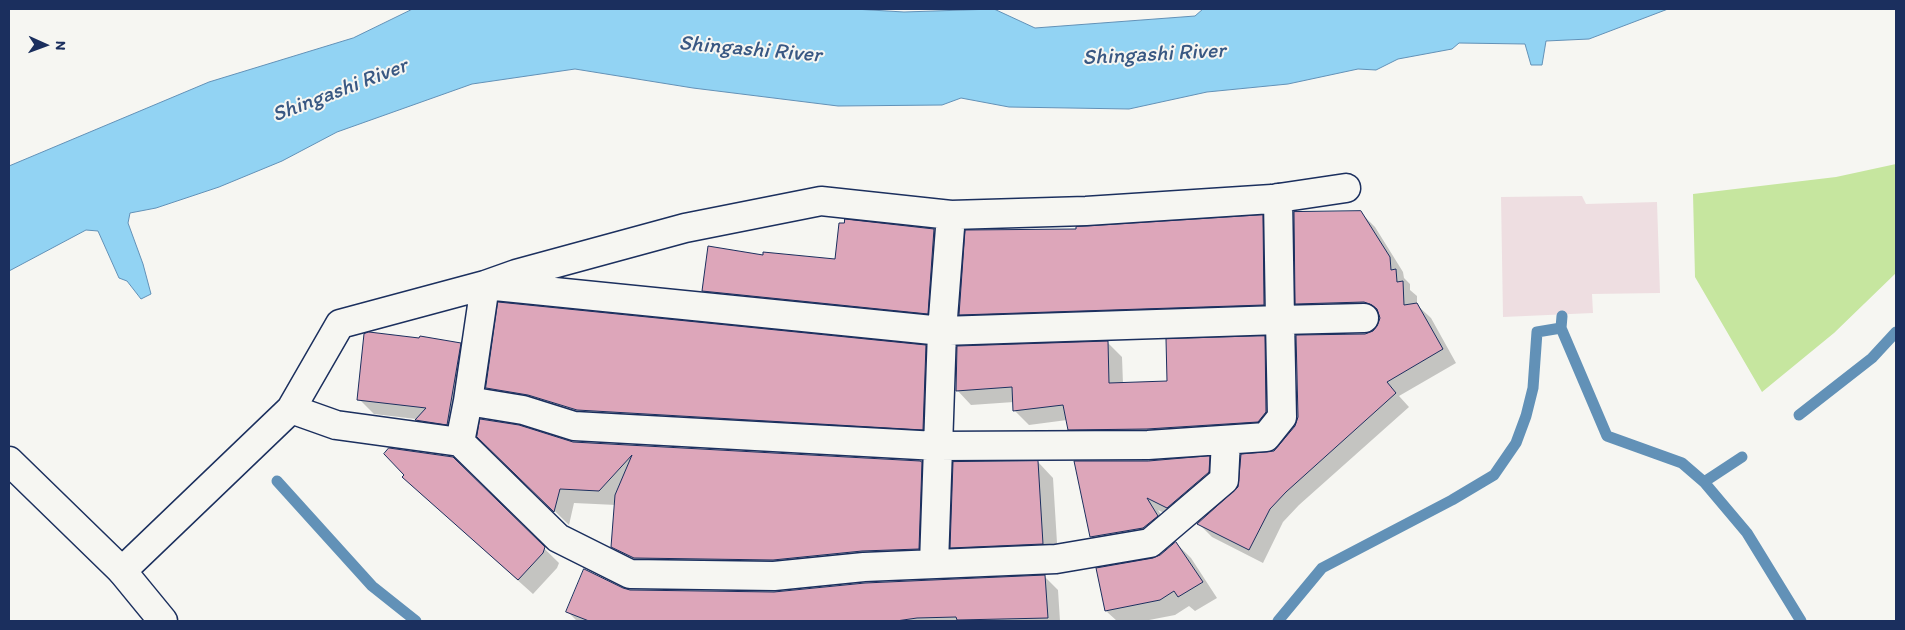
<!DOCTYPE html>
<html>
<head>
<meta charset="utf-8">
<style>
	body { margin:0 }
	#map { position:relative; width:1905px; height:630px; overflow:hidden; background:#f6f6f2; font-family:Itim,sans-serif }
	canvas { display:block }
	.frame { position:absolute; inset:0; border:10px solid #1b2f5e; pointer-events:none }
	.north { position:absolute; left:20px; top:20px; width:50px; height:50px; -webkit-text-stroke:4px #f6f6f2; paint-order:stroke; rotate:92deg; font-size:14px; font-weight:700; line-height:20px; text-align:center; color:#1b2f5e }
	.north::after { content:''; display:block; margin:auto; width:18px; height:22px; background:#1b2f5e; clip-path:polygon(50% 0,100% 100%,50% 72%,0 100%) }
</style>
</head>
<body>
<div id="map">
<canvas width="1905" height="630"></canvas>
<div class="frame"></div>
<div class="north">N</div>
</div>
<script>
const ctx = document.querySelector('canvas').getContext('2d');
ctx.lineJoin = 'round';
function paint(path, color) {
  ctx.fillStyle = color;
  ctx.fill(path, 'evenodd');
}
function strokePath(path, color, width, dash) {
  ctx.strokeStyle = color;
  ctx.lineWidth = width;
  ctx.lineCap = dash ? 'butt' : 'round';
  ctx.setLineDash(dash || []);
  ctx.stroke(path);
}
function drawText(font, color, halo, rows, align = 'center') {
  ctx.font = font + ' Itim,sans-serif';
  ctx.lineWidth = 4;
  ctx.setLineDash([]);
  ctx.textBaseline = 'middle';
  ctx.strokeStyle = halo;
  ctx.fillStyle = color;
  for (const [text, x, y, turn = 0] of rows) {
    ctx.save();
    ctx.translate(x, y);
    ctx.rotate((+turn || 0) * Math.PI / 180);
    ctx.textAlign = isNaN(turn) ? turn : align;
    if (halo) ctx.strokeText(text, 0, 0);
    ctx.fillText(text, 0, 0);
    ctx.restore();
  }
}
const built = new Path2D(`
	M1582 196 1586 204 1657 202 1660 293 1592 294 1593 313 1503 317 1501 197Z`);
const green = new Path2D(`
	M1896 164V273L1834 333 1762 392 1695 277 1693 194 1836 177Z`);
const water = new Path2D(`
	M413 9H854L904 12 994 9 1035 28 1195 16 1203 9H1668L1589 39 1546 41 1542 65H1531L1525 44 1459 43 1452 49 1398 59 1376 70 1358 69 1288 84 1207 92 1129 109 1009 107 961 98 942 105 838 106 693 88 575 69 472 84 337 132 282 161 219 187 156 208 130 213 128 223 143 264 151 294 141 299 127 281 119 278 98 231 86 230 9 271V166L209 82 353 38Z`);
const shadow = new Path2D(`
	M1361 213 1375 227 1403 272 1404 278 1410 284V290L1417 296V305L1431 318 1456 363 1399 396 1409 407 1299 505 1283 522 1263 563 1212 537 1199 524 1239 488 1274 452 1296 427 1365 335 1373 332 1379 327 1380 316 1310 317 1297 303Z
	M1262 217 1276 231 1278 319 974 329 960 314 1077 230Z
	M934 230 947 244 941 327 716 304 703 291 764 256 836 260Z
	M1264 337 1278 352 1280 426 1084 444 1069 429 1067 420 1029 425 1015 411 1014 402 971 405 957 390 1107 342 1122 357 1123 384 1168 383Z
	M460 344 475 359 462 439 432 435 416 419 374 414 359 399Z
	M925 346 939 360 936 442 591 423 500 401 487 388Z
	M478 436 920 462 936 478 933 563 628 562 613 547 616 505 574 503 569 525Z
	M452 458 559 563 557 568 533 594 418 491 406 474Z
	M1209 458 1223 472 1181 522 1158 510 1171 530 1105 551 1091 537 1148 462Z
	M1038 462 1053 478 1058 559 967 562 951 547Z
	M1176 543 1191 558 1217 598 1195 611 1189 606 1175 615 1144 621H1117L1106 611 1153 559 1161 556Z
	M1044 576 1058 590 1060 621H577L568 612 623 589 630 591 774 593Z`);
const stream = new Path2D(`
	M1562 316 1561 328 1607 436 1682 463 1704 482 1747 533 1801 621
	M1799 415 1872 358 1896 332
	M277 481 372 586 416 621
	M1704 482 1742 457
	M1278 621 1322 568 1452 500 1494 475 1516 443 1526 416 1533 388 1537 332 1561 328`);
const building = new Path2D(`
	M1361 211 1390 257 1391 270 1396 269 1397 282 1403 281 1404 305 1417 303 1443 349 1387 382 1396 393 1286 492 1270 509 1249 550 1197 524 1238 487 1241 454 1274 451 1295 426 1298 417 1296 335 1365 334 1373 331 1377 326 1380 318 1377 309 1372 305 1364 302 1295 304 1294 212Z
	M1263 215 1264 305 959 315 965 230 1076 229V227Z
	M845 219 934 229 928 314 702 291 708 246 763 255V252L835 259 839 223H844Z
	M498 302 926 345 923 430 577 410 528 395 486 388Z
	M369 332 419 338 420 336 461 343 447 425 415 420 426 408 357 400 364 334Z
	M1265 336 1266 412 1258 422 1147 429 1068 430 1063 405 1013 411 1012 387 956 391 957 346 1108 341 1109 383 1167 381 1166 339Z
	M480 419 519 425 573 442 920 461 922 462 919 549 862 551 773 560 634 558 611 547 615 495 632 455 599 491 560 489 554 512 477 437Z
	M389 448 453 457 545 547 543 553 518 580 402 477 404 475 384 454Z
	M1210 456 1209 472 1167 508 1147 498 1158 516 1143 528 1090 537 1074 461H1148Z
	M1038 461 1043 544 950 548 953 462Z
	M1176 542 1203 582 1178 597 1174 591 1160 600 1105 611 1096 568 1153 558 1160 555Z
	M584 569 623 588 630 590 774 592 865 583 1045 575 1048 618 957 620 956 617 917 618 896 621H589L566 612Z`);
const street = new Path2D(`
	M1278 198 1280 320 1364 318
	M468 401 485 285 516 274 685 228 821 201 951 215 1086 211 1272 199 1346 188
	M291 409 336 425 460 442
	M934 564 942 331 951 215
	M122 571 291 409 340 324 485 285 942 331 1280 320 1282 417 1266 437 1148 445 937 446 574 426 523 410 468 401 460 442 558 538 630 574 774 576 864 567 1056 559 1150 543 1224 480 1226 440`);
const secondary = new Path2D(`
	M9 461 122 571 163 621`);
const waterNames = [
	["Shingashi River",750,50,5],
	["Shingashi River",1154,55,-3],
	["Shingashi River",340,91,-21]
];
paint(built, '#eedee1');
paint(green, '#c6e69f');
paint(water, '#92d3f3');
strokePath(water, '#6291b7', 1);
paint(shadow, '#0003');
strokePath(stream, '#6291b7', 11);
paint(building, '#dda6ba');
strokePath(building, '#1b2f5e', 1);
strokePath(street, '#1b2f5e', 31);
strokePath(secondary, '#1b2f5e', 31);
strokePath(street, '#f6f6f2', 28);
strokePath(secondary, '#f6f6f2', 28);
drawText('italic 22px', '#395883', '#f6f6f2', waterNames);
</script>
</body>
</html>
